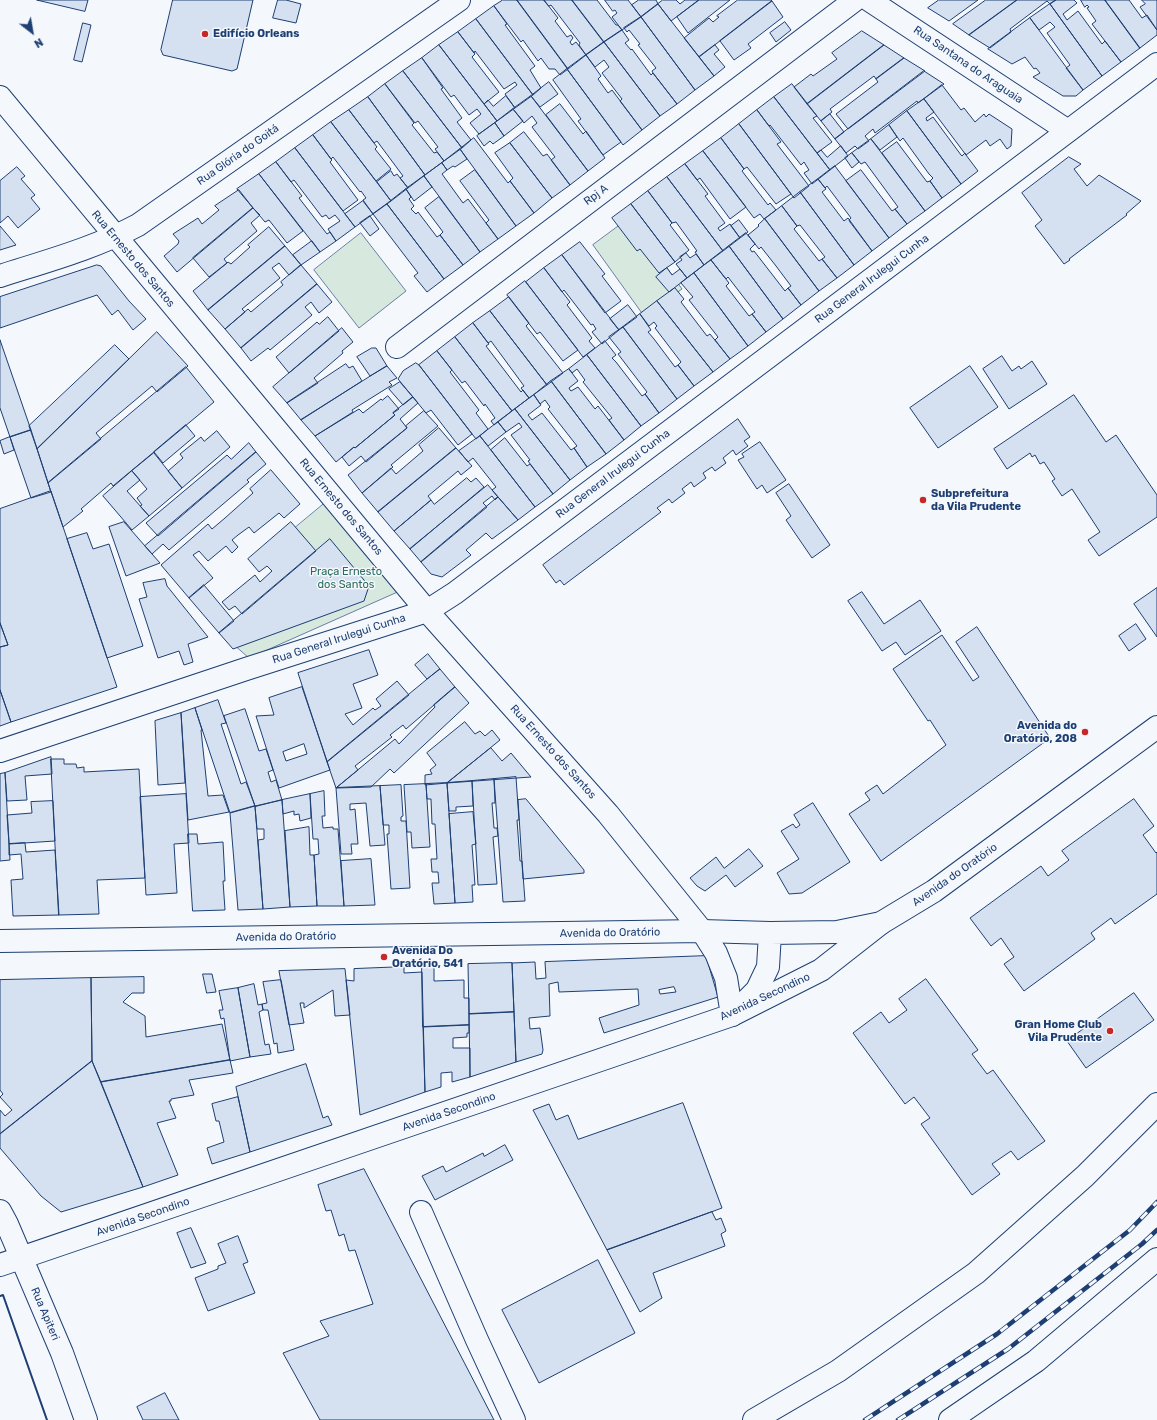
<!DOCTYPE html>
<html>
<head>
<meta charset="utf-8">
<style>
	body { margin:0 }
	#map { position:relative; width:1157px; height:1420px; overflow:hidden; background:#f4f7fb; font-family:Rubik,sans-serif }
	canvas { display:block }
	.north { position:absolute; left:12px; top:12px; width:40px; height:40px; -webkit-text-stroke:3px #f4f7fb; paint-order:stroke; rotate:149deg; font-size:11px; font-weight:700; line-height:16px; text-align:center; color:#1d3f73 }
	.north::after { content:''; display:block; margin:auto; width:14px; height:18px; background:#1d3f73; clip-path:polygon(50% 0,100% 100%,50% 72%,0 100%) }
</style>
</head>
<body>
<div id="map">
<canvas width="1157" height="1420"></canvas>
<div class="north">N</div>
</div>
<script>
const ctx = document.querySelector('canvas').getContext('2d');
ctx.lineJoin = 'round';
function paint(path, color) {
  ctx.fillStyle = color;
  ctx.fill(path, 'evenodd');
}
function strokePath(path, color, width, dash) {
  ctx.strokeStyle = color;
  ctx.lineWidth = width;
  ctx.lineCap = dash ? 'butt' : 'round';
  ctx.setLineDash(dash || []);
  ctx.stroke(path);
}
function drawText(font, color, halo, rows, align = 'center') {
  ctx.font = font + ' Rubik,sans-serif';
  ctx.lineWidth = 3;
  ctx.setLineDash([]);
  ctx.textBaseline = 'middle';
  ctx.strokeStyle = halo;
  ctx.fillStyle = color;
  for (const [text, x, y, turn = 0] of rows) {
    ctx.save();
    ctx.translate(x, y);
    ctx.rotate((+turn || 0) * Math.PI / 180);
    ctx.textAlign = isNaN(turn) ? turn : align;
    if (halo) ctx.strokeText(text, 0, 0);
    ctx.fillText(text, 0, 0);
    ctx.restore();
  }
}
const green = new Path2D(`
	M631 217 682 289 644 316 593 245Z
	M361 233 406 291 359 328 314 270Z
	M325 503 402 590 249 658 225 637 315 563 290 532Z`);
const building = new Path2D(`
	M37 0H88L85 11Z
	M173 0H253L237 69 232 71 163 55 161 50Z
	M278 0H286L301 4 296 23 273 18Z
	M503 0H517L568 69 560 75 555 69H549L541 58 538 61 523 40 521 42 494 6Z
	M517 0H544L558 18 555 21 567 37 571 35 573 38 570 42 572 45 576 42 586 55 568 69Z
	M544 0H572L604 42 586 55 579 45 580 43 551 5 549 6Z
	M572 0H597L616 25H618L622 30 604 42Z
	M605 0H628L641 17 622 30 612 17 617 13 615 10 613 11Z
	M639 0H656L658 4 641 17 632 5Z
	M663 0H676L680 4 685 0H699L671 21 658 4Z
	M699 0H730L688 33 677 17Z
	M738 0H771L772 1 699 57 684 38 709 18 713 22 719 17 717 16Z
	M939 0H978L949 21 928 8Z
	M986 0H1017L969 35 953 24Z
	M1017 0H1056L1050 4 1047 1 1010 29 1011 32 990 48 969 35Z
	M1056 0H1074L1077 3 1063 14 1067 20 1078 11 1102 44 1105 41 1121 62 1102 76 1050 4Z
	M1081 0H1105L1140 48 1121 62 1092 24 1096 21 1087 8 1089 7 1087 5 1085 7Z
	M1105 0H1129L1142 18 1147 15 1157 30V35L1140 48Z
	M1142 0H1157V30L1140 7 1145 4Z
	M772 1 783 17 748 44 751 48 734 60 720 41Z
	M658 4 714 76 695 90 641 17Z
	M1050 4 1102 76 1083 90 1066 68 1070 65 1047 33 1055 27 1050 22 1039 30 1030 18Z
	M494 6 507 24 505 25 535 66 530 70 541 88 533 95 476 19Z
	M641 17 695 90 677 104 653 73 652 71 656 68 638 45 640 44 629 30 627 32 624 28Z
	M1030 18 1083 90 1076 96H1063L1033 77 1040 73 1036 68 1034 69 1025 57 1012 64 988 49Z
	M476 19 533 95 515 108 505 94 517 85 515 82 504 89 475 51 474 53 458 32Z
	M785 22 791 30 776 42 770 33Z
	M83 23 91 25 82 62 74 60Z
	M622 30 629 40 625 43 631 50 632 49 651 75 653 73 677 104 660 116 604 42Z
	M862 31 884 45 807 104 794 87 811 74 813 76 837 59 832 53Z
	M458 32 475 54 472 57 499 92 484 104 439 45Z
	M604 42 660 116 642 130 620 101 622 99 602 73 609 67 604 60 595 67 586 55Z
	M439 45 497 121 479 134 470 123 481 114 477 109 469 115 454 95 451 97 422 58Z
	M715 45 719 50 714 54 725 67 714 76 699 57Z
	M884 45 904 58 876 79 874 76 830 109 832 112 821 121 807 104Z
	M586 55 601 76 598 79 608 93 612 90 642 130 623 145 567 69Z
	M422 58 443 88 441 89 462 118 457 122 471 140 462 148 403 71Z
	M904 58 925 71 848 129 836 114 878 82 876 79Z
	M567 69 621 142 603 155 578 121 581 119 553 80Z
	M403 71 462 148 444 161 435 149 438 147 418 121 415 123 385 84Z
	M924 71 944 84 918 103 917 101 875 133 873 129 865 136 869 141 858 149 855 146 846 153 835 139Z
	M549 82 558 94 540 107 531 96Z
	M385 84 414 123 412 125 434 153 437 152 444 161 425 175 368 97Z
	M792 84 817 116 813 118 832 142 817 153 774 97Z
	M942 85 961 110 964 108 975 122 984 114 986 117 989 114 1012 129 1011 146 1007 149 1000 139 990 146 986 140 966 155 924 99Z
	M506 96 515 108 497 121 484 104 488 100 493 106Z
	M531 96 588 171 570 185 551 160 555 157 532 127 537 123 532 116 524 123 513 109Z
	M368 97 425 175 408 188 400 178 403 176 377 141 374 143 349 110Z
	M774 97 830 170 812 184 804 173 809 170 804 162 801 165 770 125 769 126 757 110Z
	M924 99 934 112 926 118 927 121 933 117 961 155 962 156 965 153 966 155 978 171 961 184 907 111Z
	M560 104 583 134 586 131 605 158 588 171 546 115Z
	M513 109 523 121 504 136 495 123Z
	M349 110 377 147 375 149 391 169 376 181 331 122Z
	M757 110 781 142 777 144 809 186 794 198 739 124Z
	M907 111 961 184 942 198 930 181 933 178 929 174 903 138 900 141 889 125Z
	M830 114 844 132 835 139 821 121Z
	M331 122 391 201 373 214 363 200 366 198 361 191 360 192 333 157 331 159 313 135Z
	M495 123 504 136 493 144 490 141 484 146 477 136Z
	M739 124 791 194 776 204 747 167 744 169 721 138Z
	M889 125 897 137 880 150 871 139Z
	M524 132 543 156 547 154 570 185 552 198 510 143Z
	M313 135 331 159 332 160 330 162 358 200 343 211 295 148Z
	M474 138 508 183 510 181 534 213 516 226 460 149Z
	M721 138 744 169 742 171 768 205 770 203 776 210 764 219 760 214 754 218 703 151Z
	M871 139 925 211 907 224 895 209 898 207 865 162 861 164 852 153Z
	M897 142 927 182 930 181 942 198 925 211 882 153Z
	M510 143 552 198 534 213 510 181 513 178 495 153Z
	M841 146 848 156 830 170 817 153 821 150 827 157Z
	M295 148 355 227 336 241 328 229 340 221 335 215 329 219 326 215 322 217 294 180 291 182 276 162Z
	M460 149 467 159 455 167 453 166 447 170 442 163Z
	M703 151 746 207 730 219 700 178 697 180 685 164Z
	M852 153 859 162 852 168 845 158Z
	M1069 157 1081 164 1074 169 1087 186 1099 175 1141 201 1126 214 1127 215 1069 259 1070 260 1064 264 1035 226 1042 220 1022 193Z
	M276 162 302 196 299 198 327 234 330 232 336 241 320 252 259 174Z
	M442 163 447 170 442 174 463 203 468 199 498 239 480 252 424 176Z
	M685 164 708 194 705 196 725 223 718 228 720 231 730 224 740 238 723 251 667 177Z
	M835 166 889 238 872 251 850 222 849 220 851 218 827 186 825 188 818 179Z
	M17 167 25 176 21 179 35 195 31 198 40 209 18 228 8 216 0 223V181Z
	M475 170 516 226 498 239 486 223 489 220 460 181Z
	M861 170 892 211 895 209 907 224 889 238 846 181Z
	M391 171 394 176 397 174 408 188 391 201 377 182Z
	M259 174 303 231 287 243 269 220 265 222 237 189Z
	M424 176 432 187 414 201 406 189Z
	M667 177 723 251 704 265 695 252 697 251 676 222 672 223 648 191Z
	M818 179 826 189 822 192 844 221 848 218 872 251 854 265 800 192Z
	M406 189 411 197 409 199 414 206 411 209 416 214 418 212 437 237 440 235 463 265 444 279 387 204Z
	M239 190 253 208 177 272 164 256 178 244 179 241 173 234 198 218 202 224 219 210 215 206Z
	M648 191 672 223 670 225 689 250 675 262 631 204Z
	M800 192 854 265 837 278 822 259 825 257 800 225 797 226 782 206Z
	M439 197 480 252 463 265 440 235 443 232 425 208Z
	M363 201 373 214 355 227 345 214Z
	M387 204 444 279 427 292 414 276 418 273 373 214Z
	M631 204 675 262 659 273 640 249 637 251 612 218Z
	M782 206 797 226 794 229 819 261 822 259 837 278 819 291 765 219Z
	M253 208 260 215 251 223 257 231 224 259 227 263 209 277 193 258Z
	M370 216 379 229 370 236 360 223Z
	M765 219 819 291 801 305 788 288 791 286 776 266 761 247 759 249 748 235 759 226 758 225 759 224Z
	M739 220 748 232 740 238 731 226Z
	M0 226 16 245 0 250Z
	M269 227 285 246 208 310 193 291 227 263 228 262 231 264 250 247 248 245Z
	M746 233 755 244 750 249 752 252 754 251 785 291 788 288 801 305 783 319 729 246Z
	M312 241 320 252 301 265 293 255Z
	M580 242 605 274 602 276 621 301 605 313 562 255Z
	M285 246 301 265 289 275 279 263 272 268 280 278 242 309 245 312 225 329 208 310Z
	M729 246 783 319 766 332 752 314 755 312 728 277 726 279 711 260Z
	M686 253 690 258 696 254 704 265 687 278 676 264 682 260 680 257Z
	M562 255 619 330 602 344 592 332 596 329 593 324 591 325 564 290 562 292 544 268Z
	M711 260 729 283 726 286 749 316 752 314 766 332 748 346 694 273Z
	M97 265 101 266 129 301 146 319 133 330 118 310 112 315 97 295 0 328V297Z
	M301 265 317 284 241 348 225 329 248 309 251 312 283 285 281 282Z
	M544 268 570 302 567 305 592 338 589 341 595 348 583 357 526 282Z
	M667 268 672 275 680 269 687 278 669 292 656 277Z
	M694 273 748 346 730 359 715 340 718 337 689 300 693 297 681 283Z
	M525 281 578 350 563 361 540 332 537 334 507 295Z
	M317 284 332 302 319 313 311 302 305 307 312 315 270 350 268 348 251 361 241 348Z
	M675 288 684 299 681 302 707 336 710 334 730 359 713 372 657 301Z
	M509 297 529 323 526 326 563 373 547 385 490 311Z
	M657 301 713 372 694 386 678 365 681 362 655 328 657 326 654 322 649 326 640 314Z
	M628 305 637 317 619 330 610 319Z
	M490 311 547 385 529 398 521 388 524 386 491 341 488 343 473 323Z
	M640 314 651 330 648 332 654 339 675 367 678 365 694 386 677 399 623 327Z
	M328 317 339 331 289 373 276 357 317 322 319 324Z
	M473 323 489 344 486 346 521 392 523 390 529 398 512 411 455 337Z
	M623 327 677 399 659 413 645 394 647 392 618 354 621 352 609 337Z
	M342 328 353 342 342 351 343 353 314 378 318 383 287 403 273 387Z
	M157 332 188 366 157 392 152 386 96 433 101 439 48 483 37 449Z
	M455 337 512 411 494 425 491 421 495 418 485 404 484 406 465 381 462 383 437 351Z
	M0 340 31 430 10 437 0 408Z
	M605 341 616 355 612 358 616 362 642 396 645 394 659 413 641 426 587 355Z
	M115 345 129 359 37 449 29 426Z
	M372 348H376L387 366 370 376 357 357Z
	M437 351 452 370 450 372 479 410 476 413 488 429 476 439 419 365Z
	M587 355 641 426 624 440 609 420 612 418 583 382 585 380 577 369 572 373 569 369Z
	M1002 356 1012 371 1019 366 1021 369 1032 361 1047 384 1009 409 983 369Z
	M416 363 419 365 472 434 458 445 431 410 426 413 398 379 403 371Z
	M346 364 349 368 353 366 362 381 301 420 287 403Z
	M387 366 397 378 389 382 392 385 352 410 353 412 315 436 301 420Z
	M970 366 998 407 938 448 910 408Z
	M186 367 214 402 113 486 111 483 81 509 83 511 63 527 48 483Z
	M569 369 578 381 569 388 570 390 571 391 578 387 595 409 598 406 624 440 606 454 551 381Z
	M551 381 606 454 587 467 574 448 577 446 548 409 550 407 545 400 540 404 534 395Z
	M400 382 413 397 403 405 389 389Z
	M534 395 541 405 528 415 532 420 542 413 571 450 574 448 587 467 570 480 515 409Z
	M1074 395 1106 442 1116 435 1157 495V517L1099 556 1088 540 1100 532 1072 489 1062 496 1052 481 1055 479 1044 462 1040 464 1035 455 1032 457 1030 453 1007 469 994 449Z
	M388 396 399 409 393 413 395 415 355 448 354 447 336 462 315 436 359 409 363 413 381 399 382 400Z
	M413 397 418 403 400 419 407 428 366 462 361 456 349 466 342 457 354 447 355 448 395 415 393 413Z
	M515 409 570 480 553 494 528 461 530 460 511 435 522 427 519 423 506 432 498 422Z
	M424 411 438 426 391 465 393 467 362 493 348 475 407 428 406 426Z
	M738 419 750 437 744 441 748 446 736 455 733 450 723 458 726 463 715 471 712 467 703 473 706 478 694 487 691 482 682 489 685 493 672 503 669 499 657 508 661 512 564 585 560 580 556 583 543 565Z
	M498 422 506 432 488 446 480 436Z
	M186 425 195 436 163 463 154 452Z
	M439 428 456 448 378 512 362 493 391 468 396 474 423 451 419 445Z
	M31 430 51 492 31 498 10 437Z
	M217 431 230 447 182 488 168 471 183 458 180 454 201 437 204 441Z
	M480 436 535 507 518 520 492 490 496 487 473 458 468 462 459 451Z
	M10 437 14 450 4 454 0 441Z
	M505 438 527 466 530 464 553 494 535 507 491 450Z
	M760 442 786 480 767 493 762 485 757 489 738 460 744 457 742 454Z
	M249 443 256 452 158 536 146 523 227 455 231 459Z
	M456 448 472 466 461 475 458 471 428 496 431 500 394 531 378 512Z
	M256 452 266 464 247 480 249 482 169 550 163 544 152 554 145 546Z
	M154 453 182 488 149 516 140 506 142 505 137 498 147 489 132 471Z
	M271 470 300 504 284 518 279 513 254 533 249 527 238 535 232 540 238 547 232 553 226 546 208 561 199 551 193 555 213 578 189 598 161 565 208 524 212 529 225 518 253 493 250 489Z
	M132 471 140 480 127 491 149 516 132 530 103 496Z
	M467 478 471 482 476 478 484 487 410 549 394 531 431 500 434 504Z
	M789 484 830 545 812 558 786 520 791 516 776 493Z
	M488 485 498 497 495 500 492 496 483 503 487 507 421 562 410 549Z
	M51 491 117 687 11 722 0 690V647L8 645 0 623V509Z
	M498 497 518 520 492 539 486 533 466 550 471 555 442 577 431 574 421 562Z
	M124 522 152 554 160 563 126 576 109 527Z
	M291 522 316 551 242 614 235 606 229 610 222 602 255 575 260 582 272 571 267 566 259 572 248 559Z
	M87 533 93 549 109 544 143 646 107 658 67 539Z
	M330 539 369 586 364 601 233 649 219 633Z
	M165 579 167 586 208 637 188 644 193 662 184 665 179 651 158 658 139 599 147 597 143 583Z
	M204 585 234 621 219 633 189 598Z
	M1157 588V637L1134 604Z
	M862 592 884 624 920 600 941 631 905 655 896 642 882 651 848 601Z
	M0 623 8 645 0 647Z
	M1136 624 1146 639 1129 651 1119 636Z
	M977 627 1050 738 881 861 849 814 870 800 865 793 877 785 883 794 946 745 930 720 928 721 893 669 942 635 973 681 979 677 956 642Z
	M369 650 378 675 353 684 362 708 345 714 353 725 373 708 375 710 381 706 376 699 397 681 409 695 327 762 298 673Z
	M428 654 440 669 427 679 415 665Z
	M440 669 455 687 406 729 403 725 390 735 392 737 355 766 358 770 336 788 327 762Z
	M302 687 330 770 279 788 256 716 274 715 269 698ZM304 744 307 754 286 761 283 752Z
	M455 687 469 703 394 773 390 769 371 787 336 788 395 739 399 744 435 707 434 705Z
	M0 690 11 722 0 726Z
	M218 700 226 723 221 724 241 784 246 782 255 806 230 813 195 708Z
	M195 708 202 730H201L208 796 223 795 229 812 188 820 181 713Z
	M245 709 259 751 266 749 273 770 268 772 271 782 276 780 282 800 255 806 224 716Z
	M181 713 185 783 158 785 155 721Z
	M465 722 475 734 480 731 485 736 492 730 500 740 447 783 425 785V775L432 774 430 770 436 765 427 753Z
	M491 748 502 761 511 753 531 777 447 783Z
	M51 757 52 774 25 776 27 800 7 801 5 773Z
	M51 759H64V764H76L77 768 84 767V772L139 769 145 878 97 880 99 914 59 915Z
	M5 773 10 860 0 861V774Z
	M516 777 519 820H517L520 861H522L525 901 503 902 494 779Z
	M494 779 495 803H492L494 828H497L498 836 493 837 497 884 478 885 472 781Z
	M472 781 473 806 456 807V811H449L447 783Z
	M447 783 455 903 434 904 432 883H439L438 872H432L431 859H437L435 824H432L431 799H427L426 784Z
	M426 784 430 847 412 848 411 832H407L404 785Z
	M401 785 403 816 401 817V821H406L410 888 391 889 387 834H389V825H383L380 786Z
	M380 786 385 845 370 846 366 803 350 804V810L355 809 358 844H351L352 854H341L336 788Z
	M324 791 325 816H322L323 828 333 827V829H338L344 906H317L314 855 319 854 318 839H313L310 794Z
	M186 794 189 843 174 844 177 893 146 895 140 797Z
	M310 794 311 818 300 821 299 814 294 815V811L283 814 282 800Z
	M526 799 584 870V873L523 879 518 800Z
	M1134 799 1154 826 1143 835 1156 853 1157 852V894L1115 924 1111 918 1091 933 1095 939 1024 991 1004 964 1014 957 1001 938 991 946 970 918 1041 866 1048 876 1069 860 1062 851Z
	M282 800 290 907 263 909 258 840 264 839V829H257L255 807Z
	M53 801 55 841 9 844 7 815 32 813 31 802Z
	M813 803 850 862 802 893 789 894 777 873 799 859 781 831 793 824 796 828 800 825 794 815Z
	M255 806 263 909 238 910 230 813Z
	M473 812 476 844 472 845 475 885H472L473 902 455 903 449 814Z
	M309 827 310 855H314L317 906 290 907 285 831Z
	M188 834H197L198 844 223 842 225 881H223L225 910 193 911Z
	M25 843 26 852 55 850 59 915 13 916 11 880 23 879 21 854 9 855V844Z
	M749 849 763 866 735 887 726 875 705 891 697 886 690 878 716 857 724 868Z
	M371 859 375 905 344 906 341 861Z
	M706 956 718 997 604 1033 599 1018 639 1005 638 989 559 992 558 982 549 984 550 1016 529 1018 530 1029 540 1028 543 1050 542 1054 516 1062 512 963 535 962 536 979 546 978 545 962ZM674 987 676 992 660 994 659 990Z
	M512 963 514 1012 469 1014 468 964Z
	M422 966H434V981L464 980V998H469V1025L423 1027Z
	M404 967V973L422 972 425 1092 360 1115 346 980 354 981V969Z
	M345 969 350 1015 335 1016 333 990 304 1008V1003H300L304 1023 289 1025 279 971Z
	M203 974H212L216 992 207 993Z
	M144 977V993H132L123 1002 145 1016 146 1037 222 1024 230 1060 101 1082 92 1061 91 978Z
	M91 978 92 1061 0 1134V1110L5 1116 12 1110 0 1097 3 1094 0 1090V980Z
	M926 979 978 1050 972 1054 987 1074 993 1070 1045 1141 1018 1160 1011 1151 992 1164 1000 1174 972 1195 921 1124 930 1118 914 1097 905 1104 853 1033 881 1012 889 1023 907 1010 899 999Z
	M281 980 294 1050 278 1053 277 1043 274 1044 268 1010H263L262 1004 267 1003 263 982Z
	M254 984 258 1005 262 1004 263 1010 259 1012 265 1045 269 1044 271 1054 250 1057 238 988Z
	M238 988 250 1057 230 1061 224 1018 221 1019 219 1010H223L219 991Z
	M1134 993 1154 1020 1086 1068 1067 1041Z
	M514 1012 516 1062 470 1077 469 1014Z
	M469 1025V1033H467V1037L453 1038V1048H470V1077L452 1082V1072L441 1073V1087L425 1092 423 1027Z
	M230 1060 233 1073 189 1080 194 1095 171 1099V1101H169L176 1118 157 1123 178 1175 143 1187 101 1082Z
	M92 1061 143 1187 61 1212 41 1196 0 1148V1134Z
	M306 1064 323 1118 328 1116 332 1125 250 1152 236 1087Z
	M238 1097 250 1152 212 1164 207 1148 224 1142 219 1121H216L212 1104Z
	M683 1103 722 1208 607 1250 533 1110 549 1104 556 1120 568 1115 578 1139Z
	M505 1145 513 1160 435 1200 422 1176 443 1166 446 1172 483 1153 484 1156Z
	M364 1169 494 1420H320L283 1353 329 1336 320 1321 373 1304 355 1250 349 1251 344 1234 339 1236 331 1210 326 1211 318 1185Z
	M712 1212 716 1220 721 1218 726 1231 721 1234 725 1246 653 1273 662 1298 640 1312 607 1250Z
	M191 1228 206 1263 191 1268 177 1233Z
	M238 1236 248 1262 243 1264 255 1293 208 1311 195 1278 218 1269V1266L226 1263 218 1244Z
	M598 1260 635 1333 539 1383 502 1310Z
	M165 1393 179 1420H143L137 1407Z`);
const minor = new Path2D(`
	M869 0 1068 131
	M0 97 427 611 608 814 702 931 716 953 726 978 732 1015
	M0 276C47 261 95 248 138 225L459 0
	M397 347 855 0
	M0 751 246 669 427 611 455 593 1157 64
	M0 1211 7 1224 62 1353 86 1420
	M421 1212 477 1340 514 1420
	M0 1265 732 1015 821 970 881 923`);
const major = new Path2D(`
	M0 941 702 931 770 933 837 932 881 923 934 891 1157 727
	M732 1015 757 990 768 967 770 933
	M754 1420 838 1371 976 1273 1085 1176 1157 1104
	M950 1420 1036 1361 1157 1259`);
const rail = new Path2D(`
	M865 1420 997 1334 1130 1230 1157 1202
	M898 1420 1008 1349 1142 1244 1157 1230`);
const wall = new Path2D(`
	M0 1296 3 1295 47 1420`);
const markers = [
	[205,34,4,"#c62828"],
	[923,500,4,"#c62828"],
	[1085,732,4,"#c62828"],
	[384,957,4,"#c62828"],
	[1110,1031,4,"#c62828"]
];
const poiNames = [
	["Edifício Orleans",213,34],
	["Subprefeitura",931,494],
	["da Vila Prudente",931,507],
	["Avenida do",1077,726,"right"],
	["Oratório, 208",1077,739,"right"],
	["Avenida Do",392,951],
	["Oratório, 541",392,964],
	["Gran Home Club",1102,1025,"right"],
	["Vila Prudente",1102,1038,"right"]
];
const streetNames = [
	["Rua Santana do Araguaia",968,65,34],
	["Rua Glória do Goitá",238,155,-35],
	["Rpj A",596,195,-37],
	["Rua Ernesto dos Santos",133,259,50],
	["Rua General Irulegui Cunha",872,279,-37],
	["Rua General Irulegui Cunha",613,474,-37],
	["Rua Ernesto dos Santos",341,507,50],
	["Rua General Irulegui Cunha",339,639,-18],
	["Rua Ernesto dos Santos",553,752,48],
	["Avenida do Oratório",955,875,-35],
	["Avenida do Oratório",610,933,-1],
	["Avenida do Oratório",286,937,-1],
	["Avenida Secondino",765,997,-25],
	["Avenida Secondino",449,1112,-19],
	["Avenida Secondino",143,1217,-19],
	["Rua Apiteri",45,1314,67]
];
const parkNames = [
	["Praça Ernesto",346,572],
	["dos Santos",346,585]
];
paint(green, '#d7e8df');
strokePath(green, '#687fa3', 1);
paint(building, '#d5e0f0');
strokePath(building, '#1d3f73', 1);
strokePath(minor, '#1d3f73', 24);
strokePath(major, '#1d3f73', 24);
strokePath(minor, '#f4f7fb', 22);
strokePath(major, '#f4f7fb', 22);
strokePath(rail, '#1d3f73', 4.5);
strokePath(rail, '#f4f7fb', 3, [9]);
strokePath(wall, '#1d3f73', 2);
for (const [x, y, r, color] of markers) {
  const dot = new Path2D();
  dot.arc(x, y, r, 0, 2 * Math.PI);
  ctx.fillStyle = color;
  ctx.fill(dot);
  strokePath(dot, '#f4f7fb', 1.5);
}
drawText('bold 11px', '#1d3f73', '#f4f7fb', poiNames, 'left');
drawText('11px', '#1d3f73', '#f4f7fb', streetNames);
drawText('11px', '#2c6c60', '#f4f7fb', parkNames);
</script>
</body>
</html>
